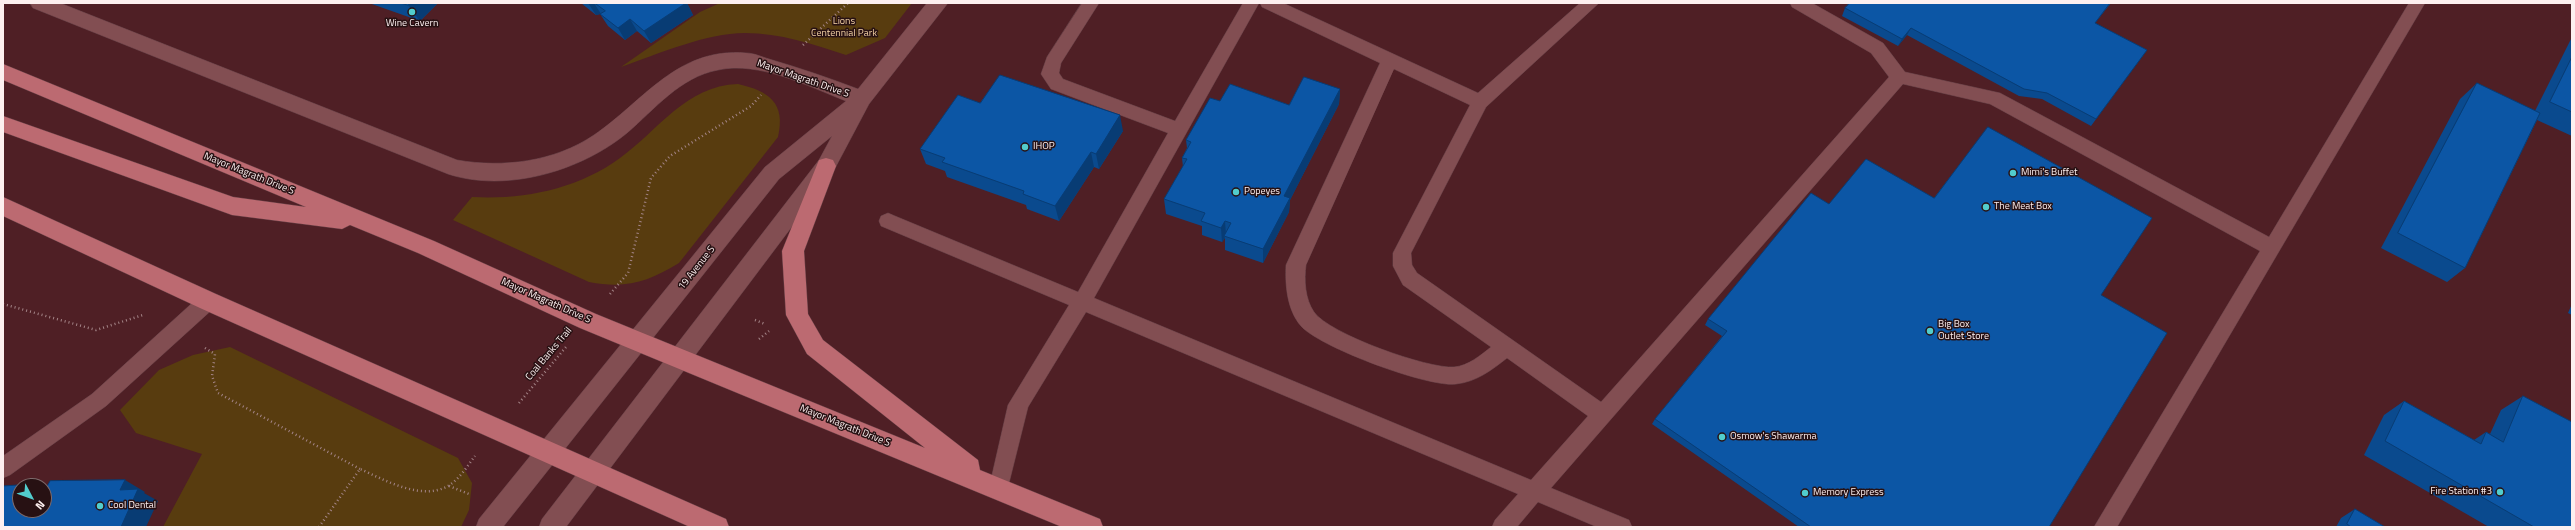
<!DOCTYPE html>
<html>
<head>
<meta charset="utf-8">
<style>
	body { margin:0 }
	#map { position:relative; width:2575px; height:530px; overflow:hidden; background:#4f1f25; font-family:"Titillium Web",sans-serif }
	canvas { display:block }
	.frame { position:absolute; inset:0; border:4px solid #fdf0f0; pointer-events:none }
	.north { position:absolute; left:12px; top:478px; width:40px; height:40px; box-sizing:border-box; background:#271113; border:1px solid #7d6a6b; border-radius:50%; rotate:131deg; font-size:11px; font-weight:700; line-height:16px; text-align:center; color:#fdf0f0 }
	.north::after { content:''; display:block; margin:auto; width:14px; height:18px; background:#52cdcd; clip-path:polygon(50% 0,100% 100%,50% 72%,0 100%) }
</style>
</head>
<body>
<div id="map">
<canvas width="2575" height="530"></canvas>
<div class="frame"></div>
<div class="north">N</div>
</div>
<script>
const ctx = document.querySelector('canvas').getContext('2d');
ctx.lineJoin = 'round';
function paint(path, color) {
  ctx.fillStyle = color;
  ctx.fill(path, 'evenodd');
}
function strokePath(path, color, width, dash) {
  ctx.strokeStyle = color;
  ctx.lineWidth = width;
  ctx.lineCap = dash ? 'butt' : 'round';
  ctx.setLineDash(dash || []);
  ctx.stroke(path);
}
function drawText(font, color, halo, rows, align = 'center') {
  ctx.font = font + ' "Titillium Web",sans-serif';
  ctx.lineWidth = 3;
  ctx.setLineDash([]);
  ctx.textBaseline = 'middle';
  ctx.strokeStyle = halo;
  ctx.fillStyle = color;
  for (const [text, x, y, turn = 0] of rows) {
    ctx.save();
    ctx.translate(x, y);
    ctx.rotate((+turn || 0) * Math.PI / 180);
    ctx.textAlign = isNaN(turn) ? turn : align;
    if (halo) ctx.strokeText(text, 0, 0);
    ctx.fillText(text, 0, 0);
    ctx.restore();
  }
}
const green = new Path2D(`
	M720 3H912L885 38 846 55C813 44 780 33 745 33 706 33 658 54 621 67L700 12Z
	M738 84C769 91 786 103 778 137L679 263C648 282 626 289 589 282L453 220 472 197C523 200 578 189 620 158 659 130 685 86 738 84Z
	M230 347 458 458 472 483 469 510 461 527H163L202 454 136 433 120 410 159 370 193 355Z`);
const path = new Path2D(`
	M803 45 848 3
	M610 294 628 273 651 178 670 156 751 106 761 95
	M3 304 96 330 143 315
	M755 320 765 324
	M759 339 769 331
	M205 348 215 354 212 376 218 393 360 469
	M519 403 566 347
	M449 486 469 494
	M319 527 360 469C385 480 424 503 451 484 461 477 468 465 475 456`);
const service = new Path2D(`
	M1082 3H1099L1061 63 1059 73 1063 79 1175 121 1243 3H1259L1094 298 1531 480 1588 416 1507 358C1492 370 1476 382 1456 384 1429 388 1319 347 1301 326 1287 310 1285 285 1286 265L1380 63 1262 7 1260 3H1283L1478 93 1580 3H1599L1486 107 1411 253 1412 265 1417 273 1601 402 1889 77 1871 53 1792 7 1790 3H1812L1883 43 1905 72 2000 93 2269 237 2409 3H2425L2117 527H2094L2260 251 1990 104 1903 84 1551 488 1629 520 1632 527H1597L1538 502 1517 527H1492L1495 520 1518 494 1086 312 1028 407 1006 495 999 498 992 495 989 488 1008 405 1069 305 881 226 879 221 881 216 888 213 895 216 1078 292 1168 133 1051 89 1041 74 1047 57ZM1394 69 1470 105 1393 253V266L1403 285 1491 347C1481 355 1468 366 1454 367 1428 369 1329 334 1314 312 1305 299 1304 280 1306 265Z
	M208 293 215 295 218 301 215 307 106 406 10 475 3 478V456L92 394 201 295Z`);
const minor = new Path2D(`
	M30 3H60L457 160C503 168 554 162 594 135 644 101 677 47 746 53 754 53 762 57 769 59 800 68 829 78 858 89L927 3H948L869 104 833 172 566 527H539L542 519 819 160 832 136 779 179 503 527H476L479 519 765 167 846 101C807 86 760 61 718 70 680 77 655 109 627 133 581 171 506 193 448 174L33 8Z`);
const primary = new Path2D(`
	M3 64 434 241 596 314 925 448 807 354 786 315 782 251 819 160 826 158 833 160 836 166 804 251 808 314 823 340 978 460 980 470 1100 519 1103 527H1062L580 328 418 253 350 225 342 229 232 215 3 132V116L233 197 306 207 3 80Z
	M3 197 216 294 726 519 729 527H690L200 308 3 216Z`);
const wall = new Path2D(`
	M369 3H438L420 21Z
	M581 3H687L693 15 651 43 637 31 625 40 608 26 600 14 596 15Z
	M1845 3H2111L2095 23 2147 50 2091 126 2042 99 2019 96 1907 35 1898 46 1842 16 1845 8 1849 5Z
	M2572 37V136L2537 120 2465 268 2447 282 2381 248 2460 99 2477 83 2535 111Z
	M1340 89 1339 104 1290 200 1289 212 1263 263 1225 250V238L1222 242 1202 235V226L1166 214 1164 199 1183 167 1182 158 1187 148 1186 140 1220 101 1289 105Z
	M1123 131 1099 169 1094 167 1059 221 1027 209 1026 205 947 177 945 171 926 164 920 149Z
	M1829 204 2101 295 2049 527H1799L1652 424 1655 419 1722 336 1705 325 1708 319Z
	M2572 304V315L2568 313Z
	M2523 396 2572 527H2489L2364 455 2384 415 2404 401 2474 440 2486 432 2490 434 2501 410Z
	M2355 509 2385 527H2336L2341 518Z`);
const shadedWall = new Path2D(`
	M411 3H438L420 21 408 5Z
	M588 3H594L601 14 596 15Z
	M686 3H687L693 15 651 43 644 31Z
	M630 19 637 31 625 40 618 28Z
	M1911 28 1907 35 1898 46 1902 39Z
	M1340 89 1339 104 1290 200 1289 212 1263 263V249L1284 196Z
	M1120 115 1123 131 1099 169 1096 154Z
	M1091 152 1094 167 1059 221 1055 206Z
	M1225 221 1226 235 1224 236 1225 238 1222 242 1221 228Z
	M125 480 145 492 144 493 158 501 146 527H121L120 490Z`);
const building = new Path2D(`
	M401 3H411L408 5Z
	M595 3H686L644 31 630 19 618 28 600 14 605 11Z
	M1850 3H2110L2095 23 2147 50 2096 119 2047 93 2024 89 1911 28 1902 39 1845 8Z
	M2572 57V112L2550 102Z
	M1000 75 1120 115 1096 154 1091 152 1055 206 1023 194 1024 191 942 162 945 158 920 149 958 95 980 103Z
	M1304 77 1340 89 1284 196 1290 198 1263 249 1224 236 1231 223 1225 221 1221 228 1201 221 1205 213 1164 199 1187 159 1182 158 1191 142 1186 140 1210 98 1220 101 1230 84 1289 105Z
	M2477 83 2540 113 2465 268 2398 233Z
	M1988 127 2152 218 2101 295 2167 333 2049 527H1811L1655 419 1727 331 1708 319 1811 193 1829 204 1866 159 1934 198Z
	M2523 396 2572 422V527H2534L2385 441 2404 401 2481 444 2486 432 2503 442Z
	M125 480 120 490 138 489 121 527H3V486L33 484 32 486H20V510H44V488H46L50 481Z
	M2355 509 2385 527H2351L2347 524Z`);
const markers = [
	[412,12,4,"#52cdcd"],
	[1025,147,4,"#52cdcd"],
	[2013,173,4,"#52cdcd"],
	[1236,192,4,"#52cdcd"],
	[1986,207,4,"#52cdcd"],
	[1930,331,4,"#52cdcd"],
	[1722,437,4,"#52cdcd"],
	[2500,492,4,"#52cdcd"],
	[1805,493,4,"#52cdcd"],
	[100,506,4,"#52cdcd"]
];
const parkNames = [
	["Lions",844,22],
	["Centennial Park",844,34]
];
const poiNames = [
	["Wine Cavern",412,24,"center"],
	["IHOP",1033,147],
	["Mimi's Buffet",2021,173],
	["Popeyes",1244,192],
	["The Meat Box",1994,207],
	["Big Box",1938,325],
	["Outlet Store",1938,337],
	["Osmow's Shawarma",1730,437],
	["Fire Station #3",2492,492,"right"],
	["Memory Express",1813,493],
	["Cool Dental",108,506]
];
const streetNames = [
	["Mayor Magrath Drive S",803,79,19],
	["Mayor Magrath Drive S",249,174,22],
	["19 Avenue S",697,268,-52],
	["Mayor Magrath Drive S",546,301,24],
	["Coal Banks Trail",549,354,-50],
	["Mayor Magrath Drive S",845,426,22]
];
paint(green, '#583c0f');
strokePath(service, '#633e44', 1);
strokePath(minor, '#633e44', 1);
strokePath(primary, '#633e44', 1);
strokePath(path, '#a48588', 2.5, [1, 3]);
paint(service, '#824e52');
paint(minor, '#824e52');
paint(primary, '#bc6a71');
paint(wall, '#0a4a8e');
paint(shadedWall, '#083c74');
paint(building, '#0c56a5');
strokePath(building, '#083c74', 1);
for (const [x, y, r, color] of markers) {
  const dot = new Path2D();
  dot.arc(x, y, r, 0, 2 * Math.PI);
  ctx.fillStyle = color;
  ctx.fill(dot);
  strokePath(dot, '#271113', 1.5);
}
drawText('10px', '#f4d2a6', '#271113', parkNames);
drawText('10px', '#fdf0f0', '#271113', poiNames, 'left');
drawText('10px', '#fdf0f0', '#271113', streetNames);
</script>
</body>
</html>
